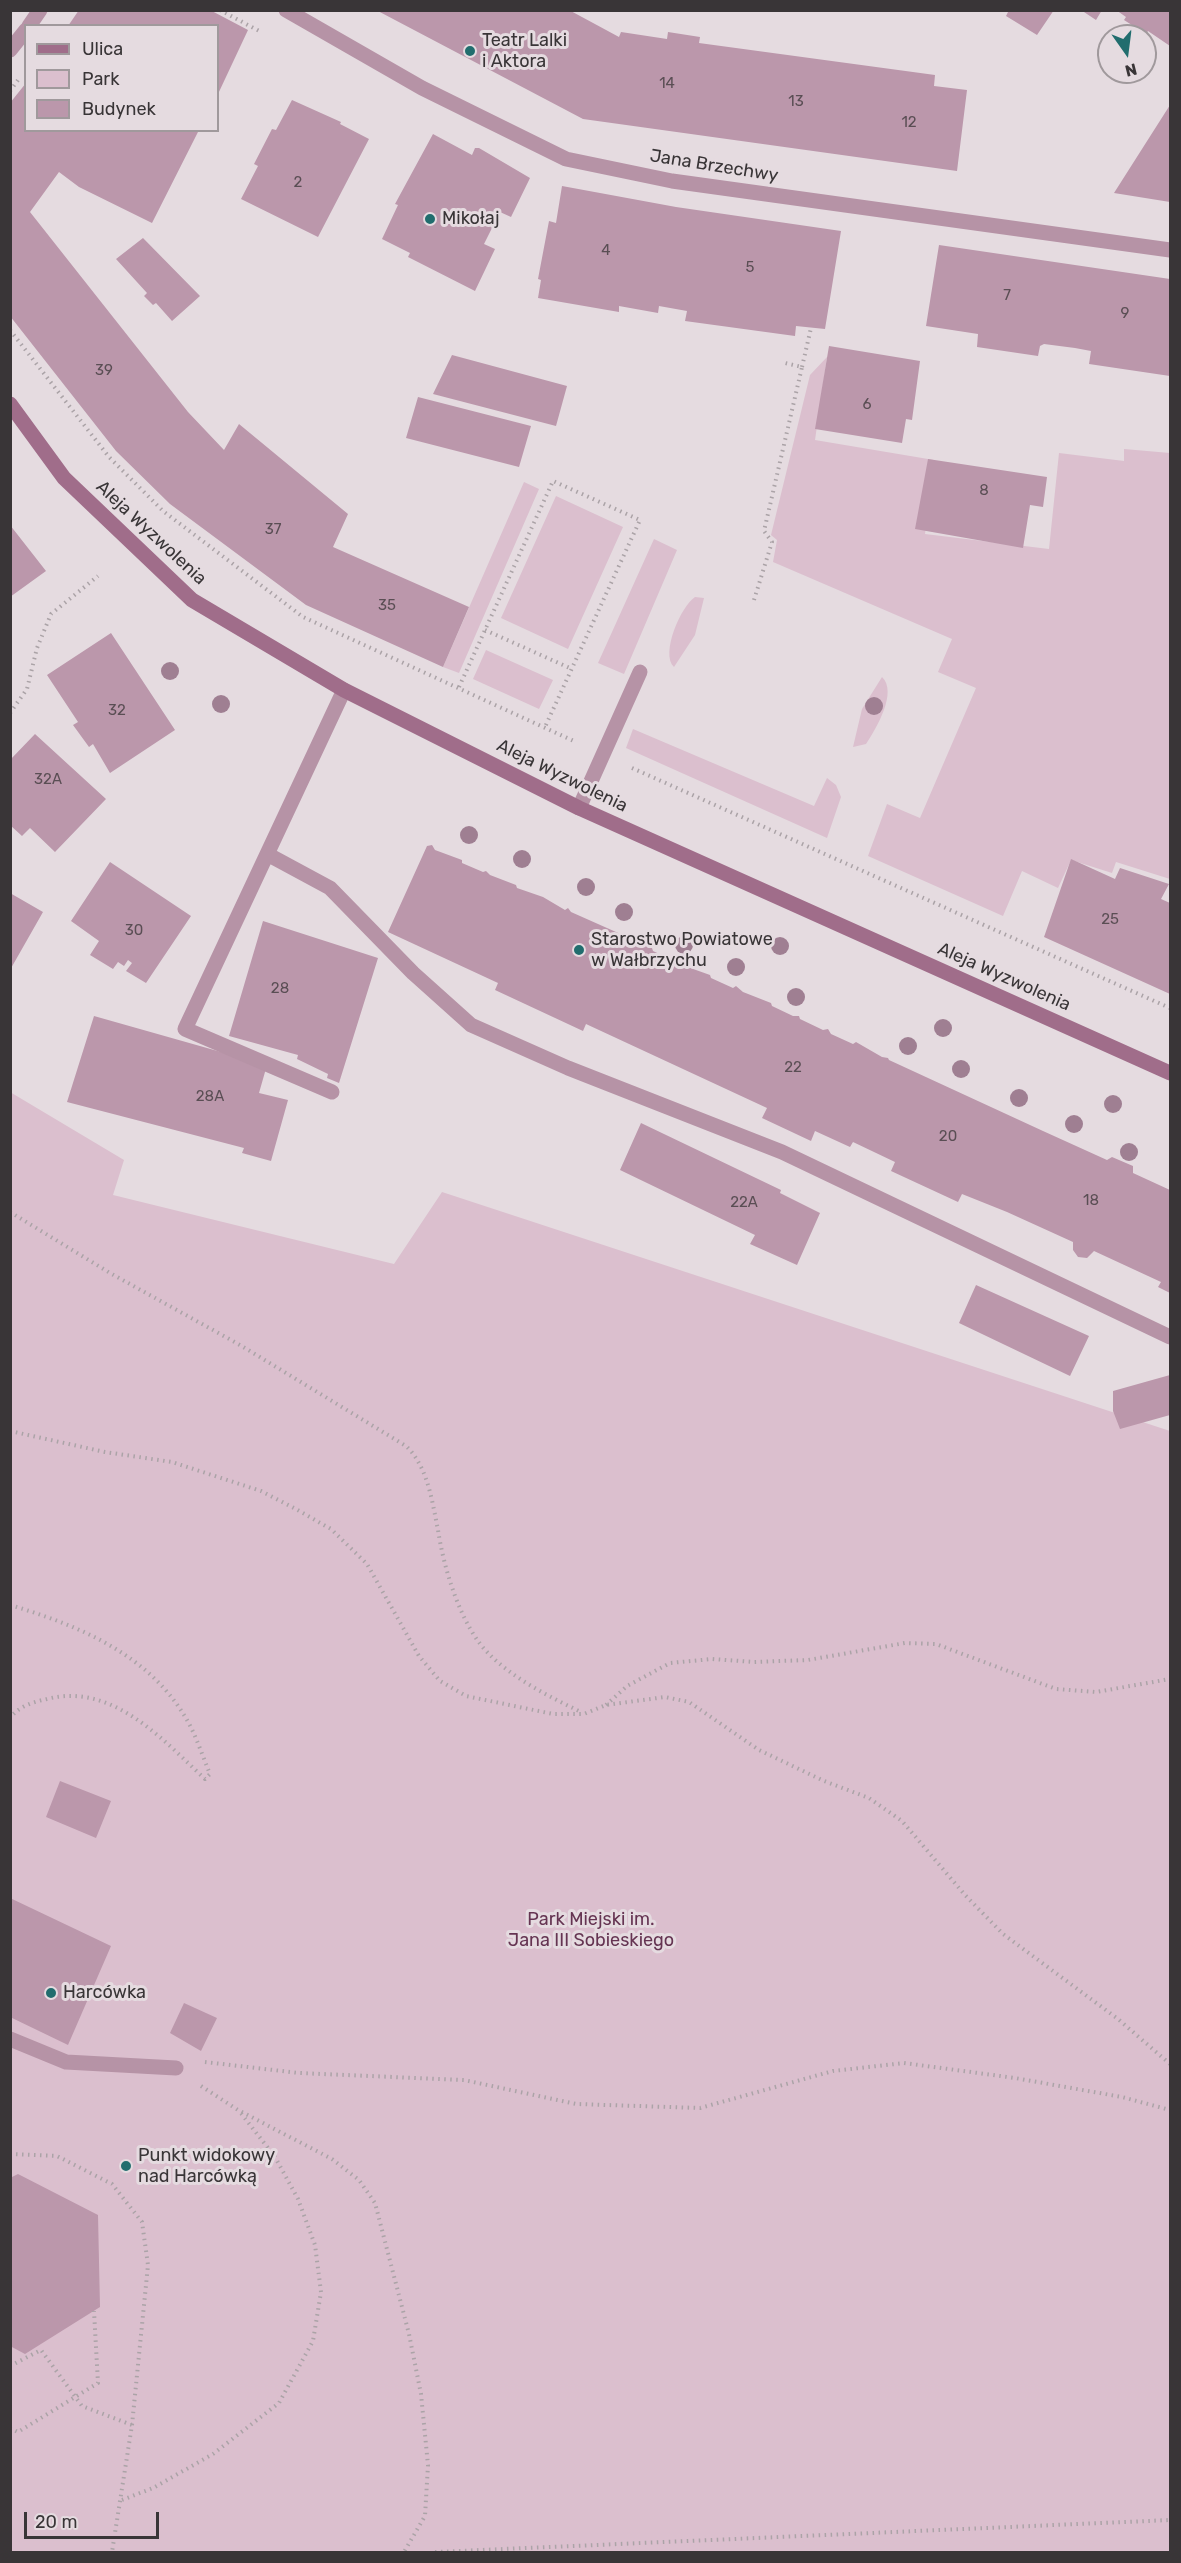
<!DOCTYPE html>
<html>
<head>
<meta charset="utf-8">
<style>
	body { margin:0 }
	#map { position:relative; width:1181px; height:2563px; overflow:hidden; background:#e5dbe0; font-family:Rubik,sans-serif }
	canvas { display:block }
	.frame { position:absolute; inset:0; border:12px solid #393537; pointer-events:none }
	.legend { position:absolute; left:24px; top:24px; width:195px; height:108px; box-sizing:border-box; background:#e5dbe0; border:2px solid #a0999c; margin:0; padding:8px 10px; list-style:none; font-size:18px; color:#393537 }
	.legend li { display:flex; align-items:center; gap:12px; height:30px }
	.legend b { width:30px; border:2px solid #a0999c }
	.north { position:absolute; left:1097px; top:24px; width:60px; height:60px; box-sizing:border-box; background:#e5dbe0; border:2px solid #a0999c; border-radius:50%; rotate:166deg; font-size:16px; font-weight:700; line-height:24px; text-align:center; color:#393537 }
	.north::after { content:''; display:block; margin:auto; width:21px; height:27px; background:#216d6e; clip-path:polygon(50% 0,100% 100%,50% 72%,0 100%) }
	.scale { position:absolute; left:24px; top:2512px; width:135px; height:27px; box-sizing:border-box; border:3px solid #393537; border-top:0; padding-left:8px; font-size:18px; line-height:21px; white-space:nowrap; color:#393537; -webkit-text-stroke:4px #e5dbe0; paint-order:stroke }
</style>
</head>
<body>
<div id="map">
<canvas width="1181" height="2563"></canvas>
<div class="frame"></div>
<ul class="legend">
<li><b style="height:8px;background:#a06d8a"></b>Ulica</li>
<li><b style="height:16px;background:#dbbfce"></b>Park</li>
<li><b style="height:16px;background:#bb97ab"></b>Budynek</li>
</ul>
<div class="north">N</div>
<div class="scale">20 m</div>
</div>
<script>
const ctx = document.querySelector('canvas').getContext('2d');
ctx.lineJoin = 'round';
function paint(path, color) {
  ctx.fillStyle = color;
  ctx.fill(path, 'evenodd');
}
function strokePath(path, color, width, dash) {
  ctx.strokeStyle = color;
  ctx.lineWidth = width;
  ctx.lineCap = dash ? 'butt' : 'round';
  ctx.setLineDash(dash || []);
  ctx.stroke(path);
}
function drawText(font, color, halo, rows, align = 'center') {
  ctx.font = font + ' Rubik,sans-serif';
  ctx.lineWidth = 6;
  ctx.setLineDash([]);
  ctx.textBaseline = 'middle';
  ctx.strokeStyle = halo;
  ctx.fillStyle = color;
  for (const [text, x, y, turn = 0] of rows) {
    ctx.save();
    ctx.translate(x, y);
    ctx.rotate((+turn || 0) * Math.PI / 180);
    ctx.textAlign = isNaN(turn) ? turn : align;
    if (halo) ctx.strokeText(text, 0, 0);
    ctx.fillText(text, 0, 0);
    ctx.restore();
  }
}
const green = new Path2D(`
	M827 357 815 440 934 460 925 534 1049 549 1059 453 1124 461V449L1170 453V879L1116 862 1112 873 1071 860 1058 888 1022 871 1003 916 868 856 887 804 920 818 976 688 938 672 952 639 773 562 777 540 771 535 810 375Z
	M524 482 539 489 459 673 443 667Z
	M556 496 623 527 568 649 501 618Z
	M654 539 677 550 624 674 598 663Z
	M695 597 704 598 695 635 674 667C660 654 681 606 695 597Z
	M486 650 553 680 539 709 473 679Z
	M882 677C898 692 876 729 866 744L853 747 862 709Z
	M633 729 814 806 827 778 836 785 841 797 827 838 626 748Z
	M10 1092 124 1160 113 1195 394 1264 442 1192 1170 1431V2552H11Z`);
const building = new Path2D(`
	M79 10H210L248 30 218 94V26H68Z
	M376 10H569L619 37 621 32 667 39 668 32 700 37 699 43 935 75 934 86 967 90 957 171 583 119Z
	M1009 10H1054L1037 35 1006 16Z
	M1081 10H1102L1096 20Z
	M1116 10H1170V46L1148 31 1146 34 1124 20 1126 17Z
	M26 83V130H199L152 223 79 187 59 172 30 212 188 412 224 450 239 424 348 514 333 547 469 607 443 667 306 605 170 504 116 451 10 316V103Z
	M292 100 341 122 340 124 369 139 318 237 241 199 258 166 254 164 272 129 276 130Z
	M1170 105V202L1114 193Z
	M433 134 472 155 475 148H479L530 178 511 217 500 212 484 244 495 249 475 291 408 257 410 253 382 239 398 205 395 204Z
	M562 186 676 207 841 231 825 329 796 326 795 336 685 321 687 311 659 306 658 313 619 306V312L538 298 541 280 538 279 549 221 556 223Z
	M143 238 200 296 172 321 156 303 153 305 144 296 147 293 116 259Z
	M939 245 1170 279V376L1089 364 1091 351 1075 348 1044 344 1040 346 1038 356 977 347 978 334 926 326Z
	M829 346 920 361 912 420 906 419 902 443 815 429Z
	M452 355 567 386 556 426 433 394Z
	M418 397 531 426 519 467 406 438Z
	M928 459 1047 477 1043 507 1030 505 1023 548 915 529Z
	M10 525 46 571 10 597Z
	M111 633 175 730 110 773 93 744 89 747 73 725 78 722 47 675Z
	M35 734 106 799 55 852 30 828 22 836 10 825V760Z
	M432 845 435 850 462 860V863L483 872 486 871 490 875 516 885 517 888 543 897 565 910 568 908 571 912 652 948 653 951 676 962 678 959 682 965 710 975 711 978 733 988 736 986 743 992 771 1003 772 1006 793 1016H799L800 1019 823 1030 828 1029 831 1034 853 1044 856 1042 882 1057 888 1058 889 1060 1043 1131 1107 1160 1112 1157 1133 1166V1173L1170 1190V1293L1158 1287 1161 1282 1094 1251 1087 1258 1078 1257 1073 1250V1242L1007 1212 962 1194 958 1202 891 1171 895 1162 853 1142 850 1147 815 1131 811 1141 762 1118 767 1108 586 1024 583 1031 495 990 498 983 388 932 427 846Z
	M1071 859 1115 879 1120 868 1169 884 1161 899 1170 903V994L1044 937Z
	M110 862 191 916 146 983 126 971 132 963 128 960 124 966 118 962 113 969 90 955 99 941 71 921Z
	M10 893 43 912 10 970Z
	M263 921 378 958 339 1083 327 1078 328 1074 297 1059 298 1055 229 1036Z
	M94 1016 267 1065 259 1093 288 1100 271 1161 242 1153 244 1148 67 1102Z
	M641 1123 781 1190 780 1193 820 1213 797 1265 750 1244 755 1235 620 1170Z
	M976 1285 1089 1336 1070 1376 959 1323Z
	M1170 1375V1415L1120 1429 1113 1411V1391Z
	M60 1781 111 1801 96 1838 46 1817Z
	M10 1898 111 1946 68 2045 10 2017Z
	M184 2003 217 2018 201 2051 170 2033Z
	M18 2174 98 2215 100 2307 25 2354 10 2346V2178Z`);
const path = new Path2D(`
	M220 10 261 32
	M10 91 18 80
	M10 330 109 457 163 511 303 617 576 742
	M802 367 811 328
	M754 600 772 542 764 531 802 367 785 363
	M485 630 572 669
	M459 687 553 481 640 520 545 727
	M10 713 27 689 37 648 51 614 98 576
	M632 768 1170 1008
	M10 1212 110 1273 240 1345 406 1446C428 1467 432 1501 438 1530 444 1569 461 1628 491 1656 516 1680 550 1697 581 1712
	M10 1431 105 1452 172 1462 261 1491 294 1508 331 1529 367 1564 419 1656 440 1681 466 1696 553 1714H584L606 1705 665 1697 689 1702 759 1750 824 1781 869 1798 902 1821 965 1895 1003 1934 1118 2019 1170 2064
	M10 1605C77 1625 146 1653 184 1715 195 1732 202 1755 210 1774L205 1779C162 1739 112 1682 47 1699 33 1702 19 1706 10 1718
	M606 1705 627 1686 670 1663 712 1659 754 1662 808 1660 905 1643 936 1644 1056 1689 1096 1692 1170 1679
	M205 2062 299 2073 464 2080 576 2104 700 2108 833 2071 904 2063 1015 2078 1122 2097 1170 2110
	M201 2086 238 2110 332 2159 359 2180 375 2203 409 2334 421 2394 428 2465 425 2516 404 2552
	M10 2154 57 2156 112 2184 142 2222 148 2265 132 2425 112 2552
	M10 2362 14 2364 41 2350 82 2406 132 2425
	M10 2428 18 2432 98 2383 94 2311
	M122 2500 153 2488 213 2454 279 2403 313 2341 321 2292 315 2245 298 2199 275 2157 240 2112
	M435 2552 1170 2520`);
const lane = new Path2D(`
	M579 808 640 672
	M267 854 330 888 413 973 471 1025 568 1068 782 1152 1170 1337
	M332 1092 185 1029 344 690
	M10 2039 66 2062 176 2068`);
const street = new Path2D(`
	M286 10 422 88 566 159 672 181 1170 250
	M29 26 40 10
	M10 50 26 30`);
const secondary = new Path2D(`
	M10 404 64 478 192 600 344 690 579 808 1170 1073`);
const trees = [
	[170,671],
	[221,704],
	[874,706],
	[469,835],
	[522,859],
	[586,887],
	[624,912],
	[684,945],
	[780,946],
	[736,967],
	[796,997],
	[943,1028],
	[908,1046],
	[961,1069],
	[1019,1098],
	[1113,1104],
	[1074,1124],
	[1129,1152]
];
const markers = [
	[470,51,6,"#216d6e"],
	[430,219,6,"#216d6e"],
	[579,950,6,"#216d6e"],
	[51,1993,6,"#216d6e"],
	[126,2166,6,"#216d6e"]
];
const numberNames = [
	["14",667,84],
	["13",796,102],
	["12",909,123],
	["2",298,183],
	["4",606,251],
	["5",750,268],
	["7",1007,296],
	["9",1125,314],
	["39",104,371],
	["6",867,405],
	["8",984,491],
	["37",273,530],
	["35",387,606],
	["32",117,711],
	["32A",48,780],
	["25",1110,920],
	["30",134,931],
	["28",280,989],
	["22",793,1068],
	["28A",210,1097],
	["20",948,1137],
	["18",1091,1201],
	["22A",744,1203]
];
const poiNames = [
	["Teatr Lalki",482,41],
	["i Aktora",482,62],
	["Mikołaj",442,219],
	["Starostwo Powiatowe",591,940],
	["w Wałbrzychu",591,961],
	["Harcówka",63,1993],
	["Punkt widokowy",138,2156],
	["nad Harcówką",138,2177]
];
const streetNames = [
	["Jana Brzechwy",714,166,9],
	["Aleja Wyzwolenia",151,533,43],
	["Aleja Wyzwolenia",562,776,26],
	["Aleja Wyzwolenia",1004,977,24]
];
const parkNames = [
	["Park Miejski im.",591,1920],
	["Jana III Sobieskiego",591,1941]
];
paint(green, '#dbbfce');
paint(building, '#bb97ab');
strokePath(path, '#aba3a7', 4, [1.5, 4.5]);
strokePath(lane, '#b693a6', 15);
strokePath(street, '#b693a6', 15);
strokePath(secondary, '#a06d8a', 15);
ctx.fillStyle = '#9f7f92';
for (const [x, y] of trees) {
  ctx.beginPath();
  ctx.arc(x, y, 9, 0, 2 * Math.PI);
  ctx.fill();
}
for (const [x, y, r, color] of markers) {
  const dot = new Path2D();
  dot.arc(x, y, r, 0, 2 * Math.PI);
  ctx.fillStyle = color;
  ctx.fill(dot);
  strokePath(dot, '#e5dbe0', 2);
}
drawText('15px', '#5a4e54', null, numberNames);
drawText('18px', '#393537', '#e5dbe0', poiNames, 'left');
drawText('18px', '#393537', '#e5dbe0', streetNames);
drawText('18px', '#653452', '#e5dbe0', parkNames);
</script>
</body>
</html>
